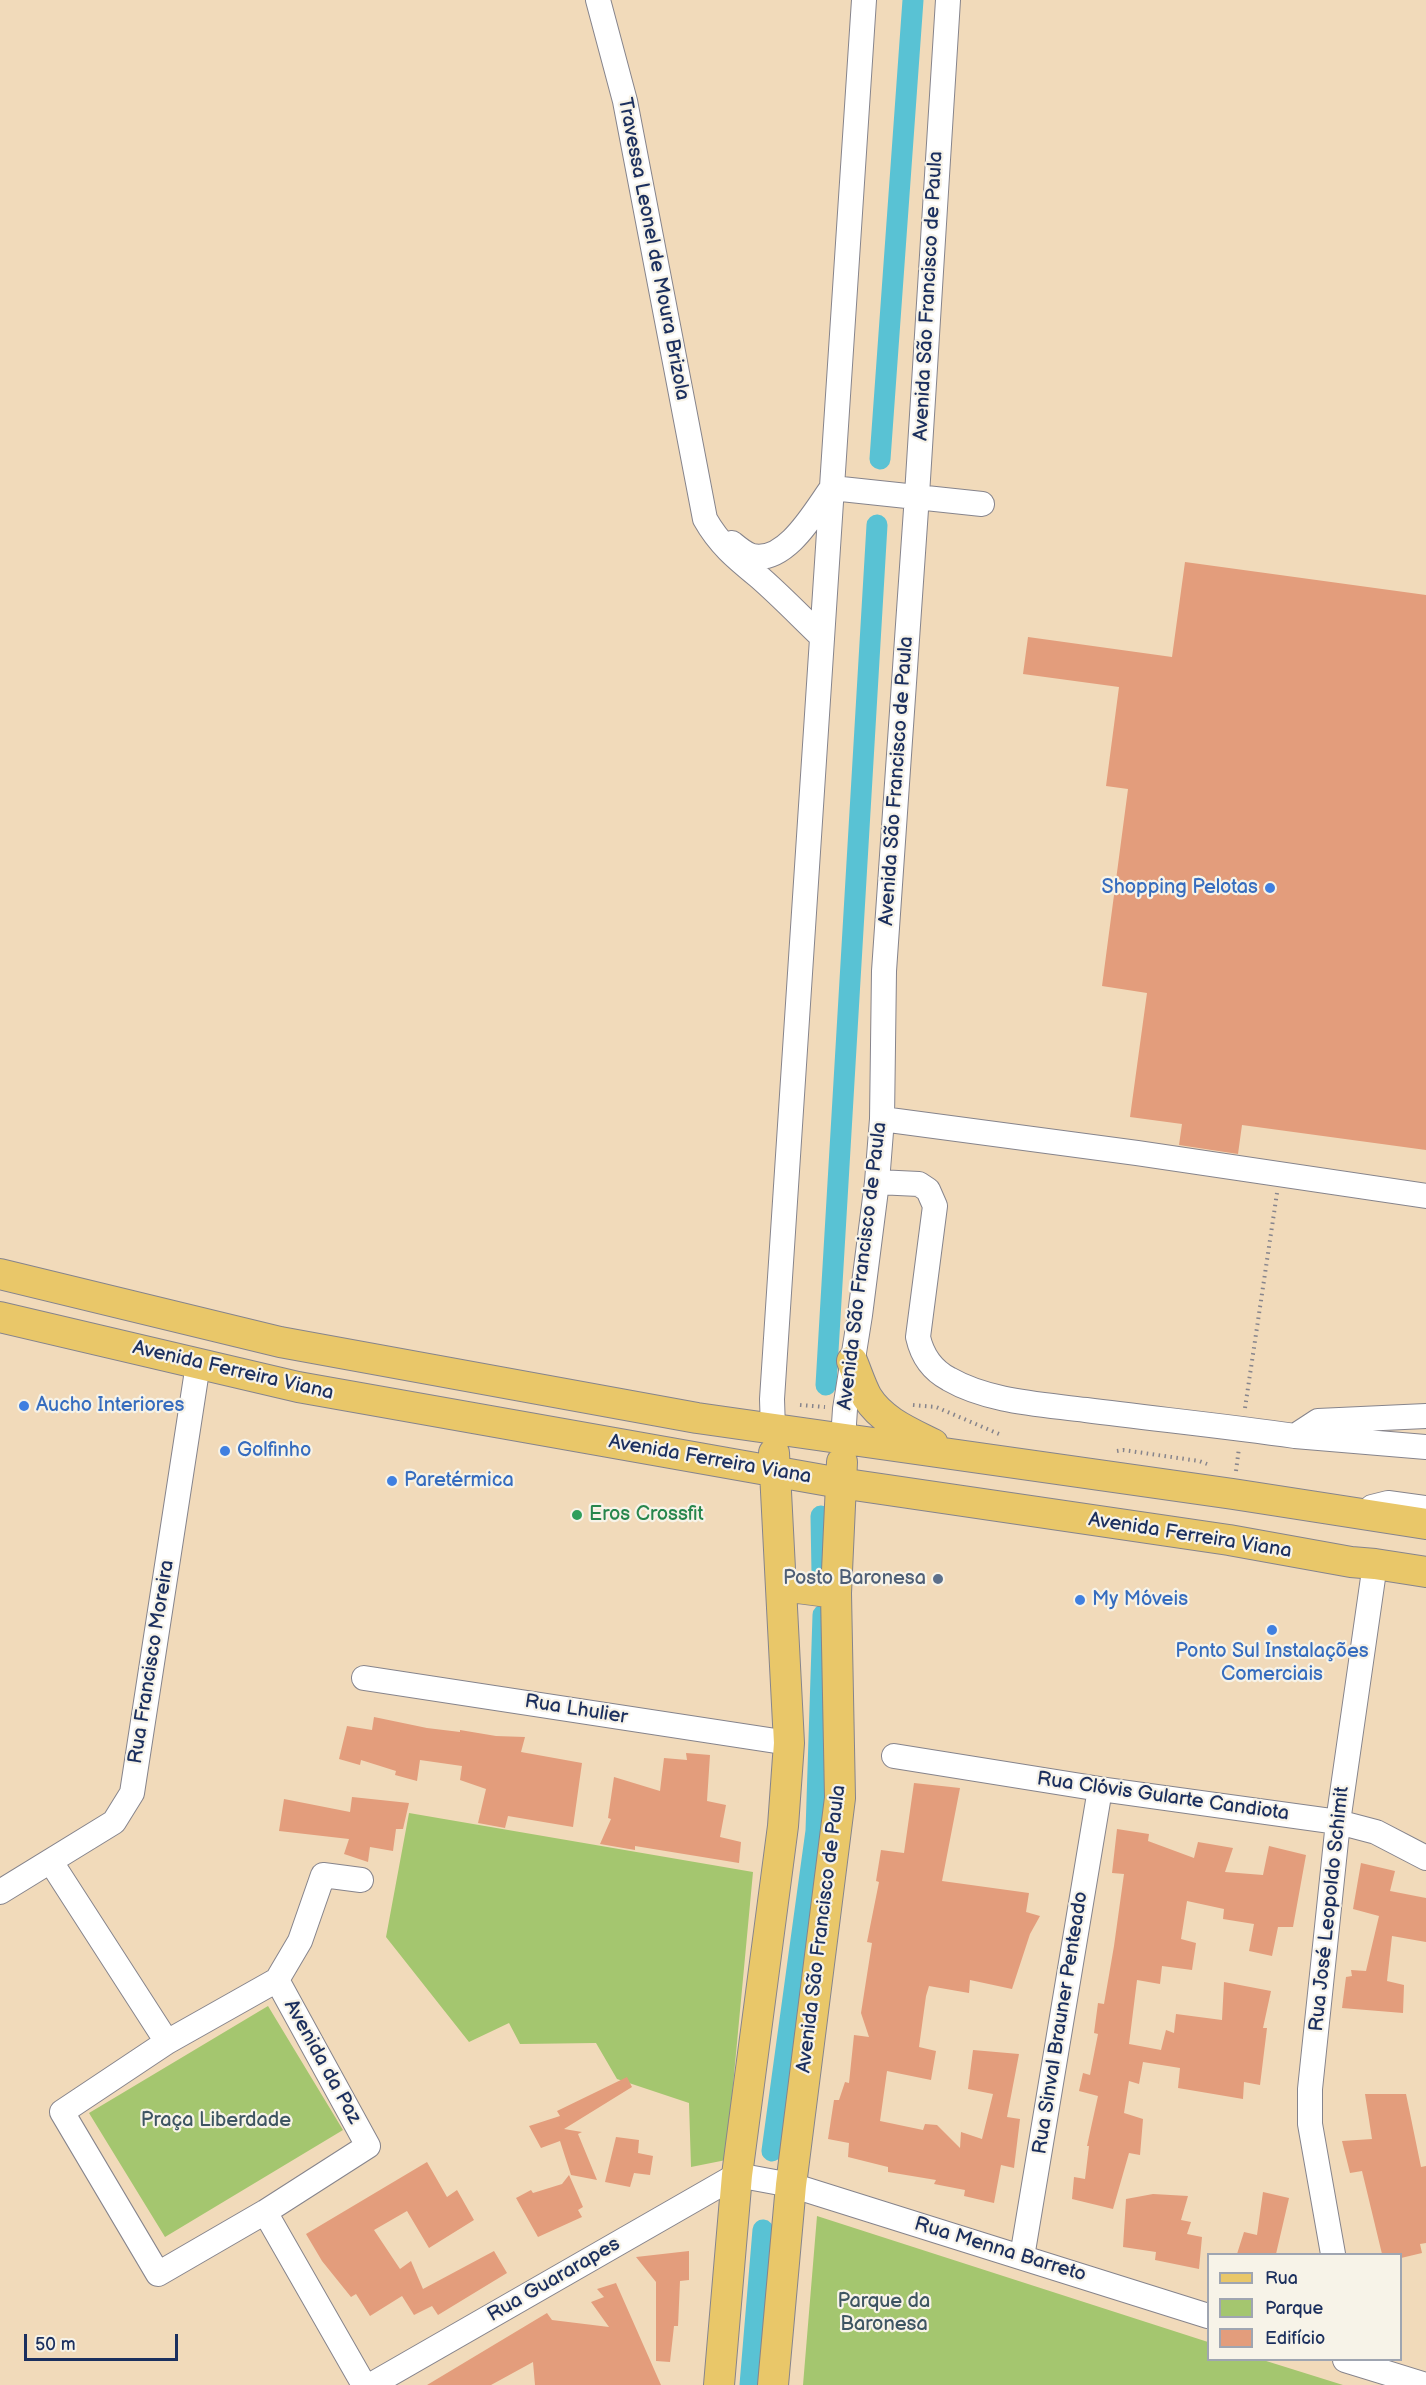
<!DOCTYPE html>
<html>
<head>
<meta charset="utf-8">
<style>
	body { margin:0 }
	#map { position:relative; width:1426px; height:2385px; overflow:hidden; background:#f1daba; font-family:"Balsamiq Sans",sans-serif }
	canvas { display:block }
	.legend { position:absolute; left:1207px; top:2253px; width:195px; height:108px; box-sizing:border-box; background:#f7f3e8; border:2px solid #9fa5b1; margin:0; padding:8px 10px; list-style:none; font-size:18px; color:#1b2f5e }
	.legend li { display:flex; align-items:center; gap:12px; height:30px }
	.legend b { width:30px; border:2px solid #9fa5b1 }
	.scale { position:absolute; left:24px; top:2334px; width:154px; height:27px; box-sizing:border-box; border:3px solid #1b2f5e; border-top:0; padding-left:8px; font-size:18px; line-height:21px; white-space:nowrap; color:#1b2f5e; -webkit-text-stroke:4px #f7f3e8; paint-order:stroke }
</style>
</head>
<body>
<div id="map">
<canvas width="1426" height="2385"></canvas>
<ul class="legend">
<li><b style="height:8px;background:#e9c769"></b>Rua</li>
<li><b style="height:16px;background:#a4c66f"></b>Parque</li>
<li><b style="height:16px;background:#e39d7c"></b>Edifício</li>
</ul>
<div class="scale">50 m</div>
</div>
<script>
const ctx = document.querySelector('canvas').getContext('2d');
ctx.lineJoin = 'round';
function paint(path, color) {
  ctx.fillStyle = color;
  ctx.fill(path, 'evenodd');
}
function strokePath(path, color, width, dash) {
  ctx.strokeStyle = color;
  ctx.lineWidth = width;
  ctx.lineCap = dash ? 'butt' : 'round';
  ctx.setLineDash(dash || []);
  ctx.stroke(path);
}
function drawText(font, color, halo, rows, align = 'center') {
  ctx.font = font + ' "Balsamiq Sans",sans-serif';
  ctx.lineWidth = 4.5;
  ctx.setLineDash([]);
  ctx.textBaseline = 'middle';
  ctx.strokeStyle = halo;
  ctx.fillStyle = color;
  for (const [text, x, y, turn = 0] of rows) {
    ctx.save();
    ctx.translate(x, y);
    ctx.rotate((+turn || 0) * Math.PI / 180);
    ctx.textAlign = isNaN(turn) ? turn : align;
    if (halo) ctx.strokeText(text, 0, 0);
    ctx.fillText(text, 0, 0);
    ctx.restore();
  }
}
const green = new Path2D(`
	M409 1813 753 1872 726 2160 691 2167 689 2103 617 2079 596 2043 520 2044 509 2023 469 2042 386 1937Z
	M268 2006 343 2130 165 2237 89 2113Z
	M817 2216 1208 2342V2360H1263L1343 2385H803Z`);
const canal = new Path2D(`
	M880 459 913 0
	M826 1385 877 525
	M821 1516 822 1573
	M772 2151 816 1831 823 1615
	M750 2385 763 2230`);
const building = new Path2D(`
	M1185 562 1426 595V1150L1242 1125 1238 1154 1179 1145 1182 1124 1130 1117 1147 993 1102 986 1128 789 1106 786 1119 687 1023 674 1028 637 1172 657Z
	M374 1717 427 1728 460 1732V1730L496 1736 525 1737 521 1752 582 1763 573 1827 508 1816 505 1828 478 1823 486 1789 460 1780 462 1766 420 1760 417 1781 395 1775 396 1771 361 1760 360 1765 339 1759 347 1726 372 1730Z
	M686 1753 710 1755 707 1801 726 1805 720 1837 741 1842 739 1863 635 1846V1850L600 1844 611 1819 608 1818 614 1777 660 1791 664 1758 687 1760Z
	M914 1783 960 1788 942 1881 1029 1893 1026 1912 1040 1916 1030 1934 1012 1989 970 1980 969 1993 929 1986 926 1996 919 2047 936 2051 931 2080 887 2071 880 2121 923 2130 925 2124 937 2125 960 2148 961 2132 982 2139 993 2094 968 2089 973 2050 1019 2054 1007 2117 1020 2119 1014 2168 1001 2165 994 2203 964 2196 965 2190 934 2184 936 2180 888 2172V2167L848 2157 849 2143 828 2139 834 2100H839L845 2082 849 2083 854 2035 869 2037 861 2013 872 1943 867 1942 879 1882 876 1881 881 1850 904 1853Z
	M352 1797 409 1803 403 1829H396L393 1851 370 1847 368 1862 344 1854 349 1839 279 1831 284 1799 350 1812Z
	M1117 1829 1149 1834 1148 1841 1194 1858 1198 1842 1233 1848 1225 1872 1263 1875 1269 1846 1306 1855 1293 1927H1278L1272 1956 1249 1951 1254 1924 1223 1919 1224 1909 1187 1901 1181 1939 1196 1943 1192 1970 1162 1966 1160 1984 1137 1980 1129 2044 1161 2050 1166 2030 1174 2033 1176 2014 1222 2020 1224 1982 1271 1991 1263 2028H1267L1260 2085 1244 2082 1243 2099 1178 2088 1180 2068 1143 2062 1139 2084 1129 2081 1124 2113 1143 2119 1140 2155 1129 2153 1113 2209 1072 2199 1074 2177 1085 2179 1089 2146H1087L1098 2096 1079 2091 1083 2073 1090 2075 1098 2034 1094 2033 1098 2003 1104 2004 1114 1946 1124 1874 1112 1873Z
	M1361 1863 1395 1871 1390 1891 1426 1898V1942L1392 1936 1387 1981 1404 1985 1403 2013 1342 2008 1346 1977 1352 1976 1351 1970 1366 1971 1379 1916 1353 1909Z
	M627 2077 632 2087 564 2129 582 2132 578 2134 597 2180 571 2175 560 2141 541 2148 529 2126 560 2116 557 2111Z
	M1365 2094H1406L1421 2167 1426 2166V2243L1420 2244 1422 2253 1401 2258V2254H1382L1362 2171 1350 2173 1342 2141 1372 2139Z
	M616 2137 639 2140 638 2153 653 2156 650 2175 634 2173 630 2187 605 2182Z
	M427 2162 447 2197 457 2190 474 2220 429 2248 407 2211 374 2230 400 2269 411 2261 423 2289 494 2251 507 2273 438 2315 432 2306 414 2315 402 2296 370 2316 356 2294 351 2297 322 2261 306 2234Z
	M569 2175 583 2207 578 2210 582 2217 538 2237 516 2198 531 2190 533 2193 562 2184Z
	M1263 2192 1289 2198 1276 2254H1237L1244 2232 1257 2235Z
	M1153 2194 1188 2196 1181 2220 1191 2222 1187 2234 1202 2237 1199 2269 1155 2260 1156 2252 1123 2247 1126 2199Z
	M689 2251V2280L680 2281 678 2326H674L670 2362 656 2361V2282L636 2257Z
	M616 2283 661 2385H535L533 2362 491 2385H427L547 2313 552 2320 609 2327 591 2302 604 2297 597 2289Z`);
const path = new Path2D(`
	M800 1405 825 1407
	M913 1405 936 1407 999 1434
	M1245 1408 1277 1193
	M1117 1451 1123 1450 1199 1461 1207 1464
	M1236 1471 1239 1448`);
const minor = new Path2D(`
	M598 0 625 101 705 519C719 544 736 558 758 576 780 595 801 617 822 637
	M832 488 982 504
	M732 543C738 548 745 554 752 556 786 564 815 511 831 489
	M882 1119 1137 1153 1426 1196
	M877 1182 919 1184 928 1190 935 1206 918 1337C922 1355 932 1370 949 1379 989 1402 1041 1404 1086 1410 1156 1419 1225 1426 1295 1436L1318 1421 1426 1416
	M773 1430 772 1399 864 0
	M1295 1436 1426 1447
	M843 1439 845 1409 860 1315 877 1182 882 1119 884 971 917 495 948 0
	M1372 1507 1388 1503 1426 1508
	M364 1678 789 1743
	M894 1756 1100 1789 1338 1822 1376 1832 1426 1858
	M51 1862 167 2042
	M0 1892 114 1822 132 1793 198 1364
	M277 1980 368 2146 265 2212 158 2274 62 2112 167 2042Z
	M277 1980 300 1941 323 1875 361 1880
	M265 2212 364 2385
	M1333 2254 1310 2124V2089L1338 1822 1375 1564
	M1022 2257 1100 1789
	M1345 2360 1426 2385
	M371 2385 737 2175 791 2185 1208 2316`);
const major = new Path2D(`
	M0 1274 280 1342 697 1418 1233 1494 1426 1524
	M0 1317 298 1387 840 1483 1229 1540 1351 1562 1375 1564 1426 1572
	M852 1361C857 1373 861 1386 867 1397 882 1421 909 1432 933 1444
	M782 1586 836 1593
	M719 2385 737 2175 783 1826 789 1743 774 1453
	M773 2385 791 2185 840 1798 836 1593 842 1462`);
const markers = [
	[1270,888,6,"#3f7fe0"],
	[24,1406,6,"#3f7fe0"],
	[225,1451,6,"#3f7fe0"],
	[392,1481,6,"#3f7fe0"],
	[577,1515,6,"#2e9e5b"],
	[938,1579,6,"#5c6f8a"],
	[1080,1600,6,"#3f7fe0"],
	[1272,1630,6,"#3f7fe0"]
];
const streetNames = [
	["Travessa Leonel de Moura Brizola",653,249,79],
	["Avenida São Francisco de Paula",929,296,-87],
	["Avenida São Francisco de Paula",897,781,-86],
	["Avenida São Francisco de Paula",863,1266,-83],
	["Avenida Ferreira Viana",233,1371,13],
	["Avenida Ferreira Viana",710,1460,10],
	["Avenida Ferreira Viana",1190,1536,9],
	["Rua Francisco Moreira",152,1662,-81],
	["Rua Lhulier",576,1710,9],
	["Rua Clóvis Gularte Candiota",1163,1797,8],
	["Rua José Leopoldo Schimit",1330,1909,-84],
	["Avenida São Francisco de Paula",822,1929,-83],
	["Rua Sinval Brauner Penteado",1061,2023,-81],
	["Avenida da Paz",322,2062,61],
	["Rua Menna Barreto",1000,2250,17],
	["Rua Guararapes",554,2280,-30]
];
const shopNames = [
	["Shopping Pelotas",1258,888,"right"],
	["Aucho Interiores",36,1406],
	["Golfinho",237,1451],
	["Paretérmica",404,1481],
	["My Móveis",1092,1600],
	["Ponto Sul Instalações",1272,1652,"center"],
	["Comerciais",1272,1675,"center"]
];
const leisureNames = [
	["Eros Crossfit",589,1515]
];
const serviceNames = [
	["Posto Baronesa",926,1579]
];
const parkNames = [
	["Praça Liberdade",216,2121],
	["Parque da",884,2302],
	["Baronesa",884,2325]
];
paint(green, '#a4c66f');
strokePath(canal, '#59c2d4', 21);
paint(building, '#e39d7c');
strokePath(minor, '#86848c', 26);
strokePath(major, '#86848c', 32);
strokePath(path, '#86848c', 4, [1.5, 4.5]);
strokePath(minor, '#fff', 24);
strokePath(major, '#e9c769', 30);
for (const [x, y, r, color] of markers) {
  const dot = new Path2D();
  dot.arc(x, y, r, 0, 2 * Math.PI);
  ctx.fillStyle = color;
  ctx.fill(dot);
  strokePath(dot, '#f7f3e8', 2);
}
drawText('20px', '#1b2f5e', '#f7f3e8', streetNames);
drawText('20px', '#366cbe', '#f7f3e8', shopNames, 'left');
drawText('20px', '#27864d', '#f7f3e8', leisureNames, 'left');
drawText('20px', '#4e5e75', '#f7f3e8', serviceNames, 'right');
drawText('20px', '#3d5562', '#f7f3e8', parkNames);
</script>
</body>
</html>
